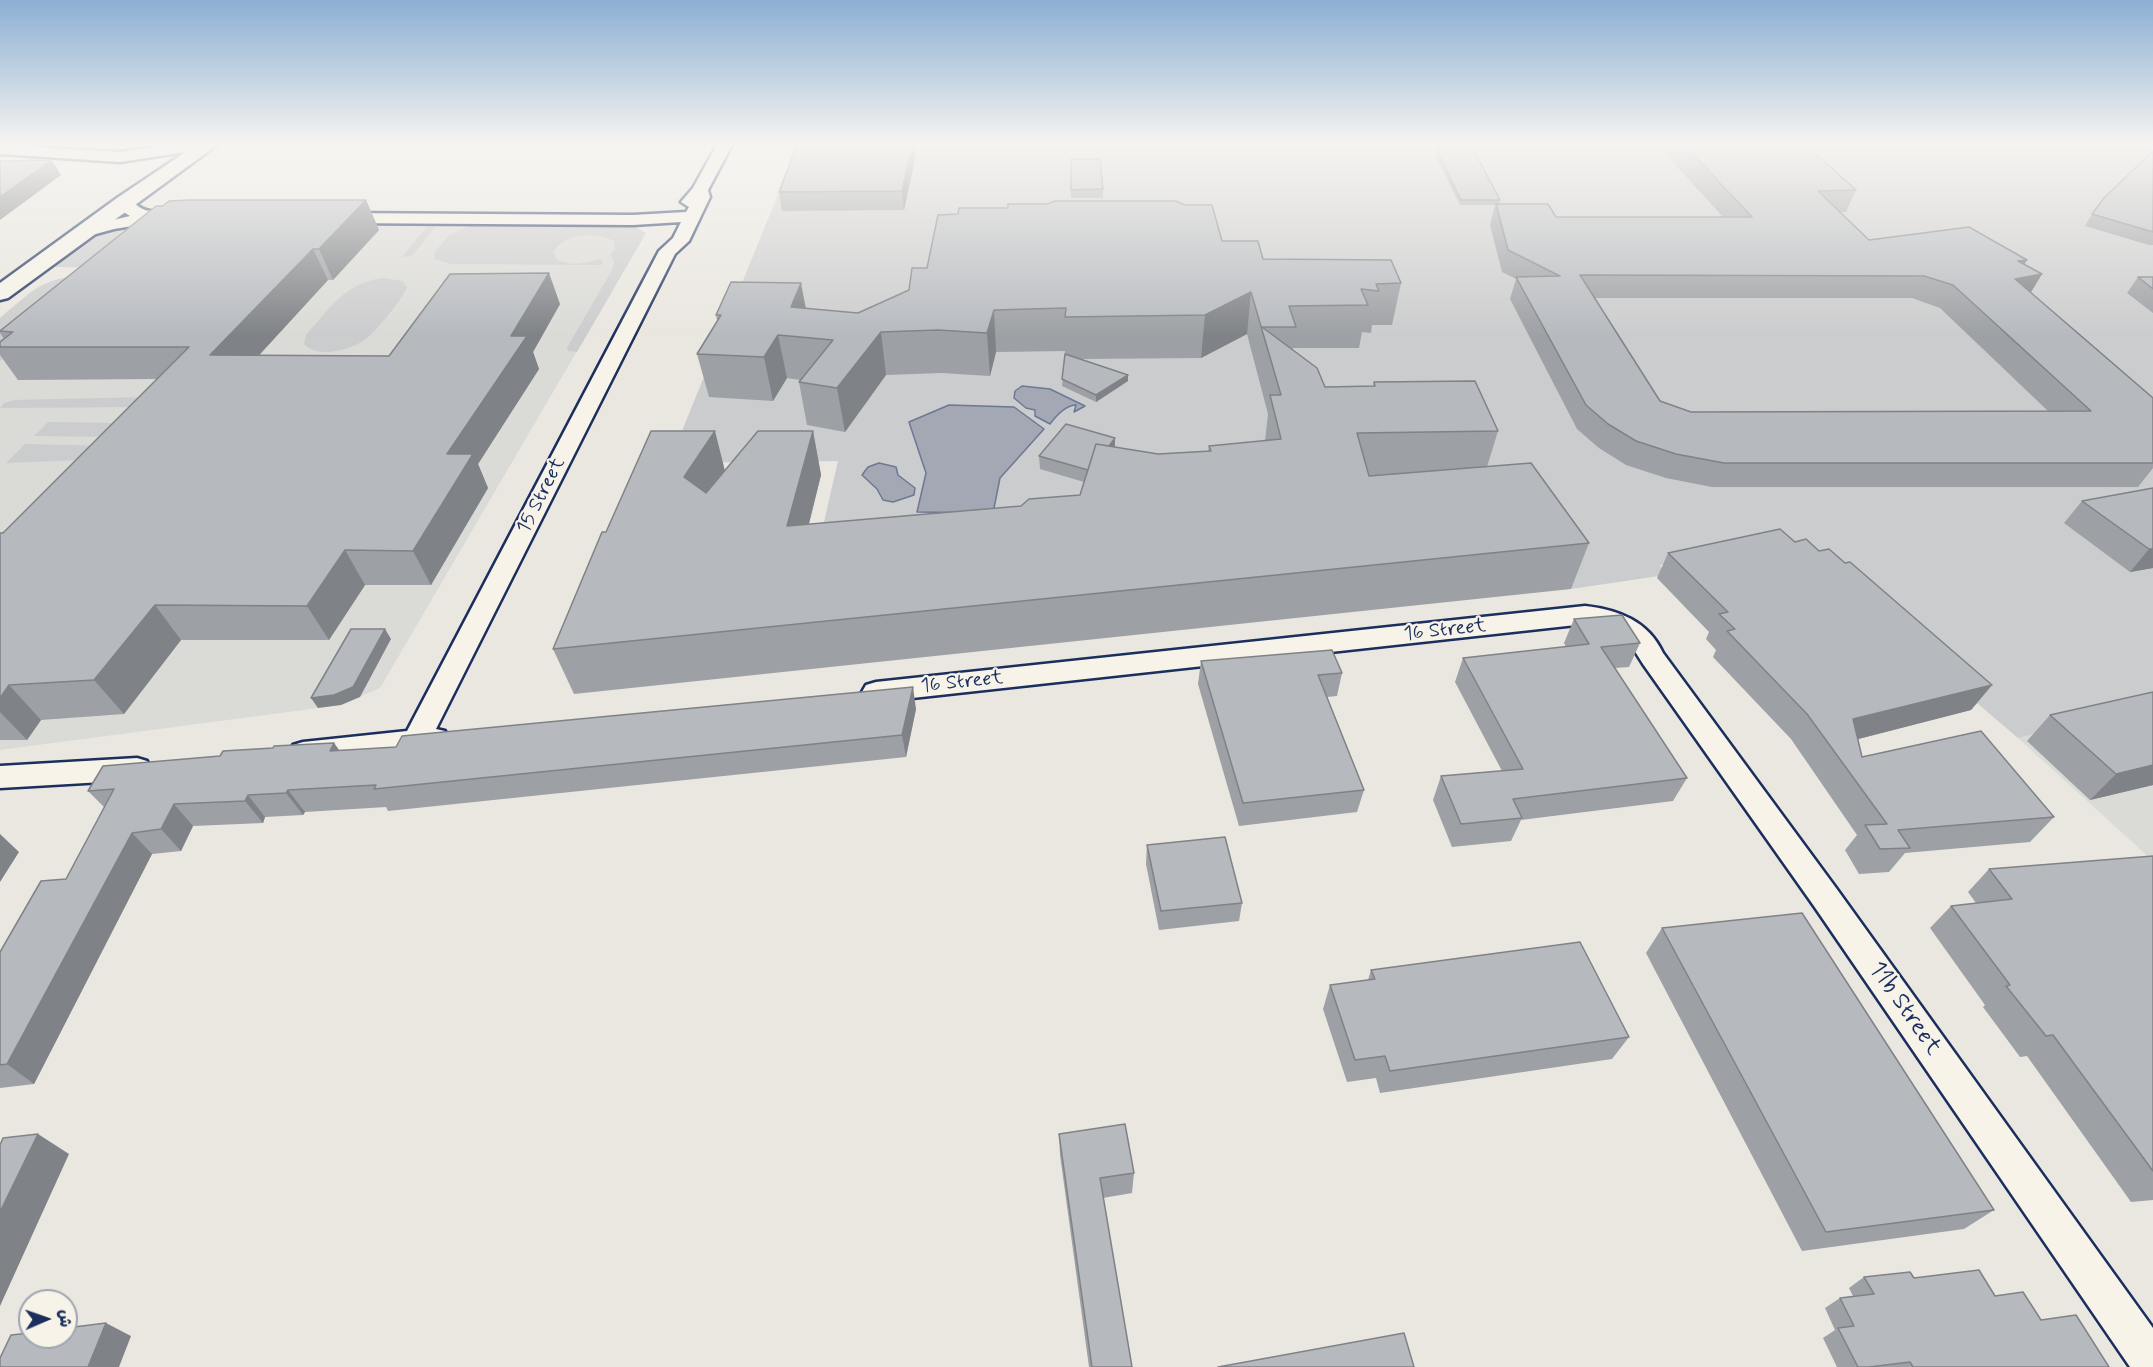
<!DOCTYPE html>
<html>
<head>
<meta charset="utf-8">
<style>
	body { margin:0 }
	#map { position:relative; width:2153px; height:1367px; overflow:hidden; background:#eae7e0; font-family:Mynerve,"Playpen Sans Arabic",sans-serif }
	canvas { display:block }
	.north { position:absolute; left:18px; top:1289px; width:60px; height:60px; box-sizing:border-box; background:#f7f3e8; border:2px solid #9fa5b1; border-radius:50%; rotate:88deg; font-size:16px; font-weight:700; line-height:24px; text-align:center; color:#1b2f5e }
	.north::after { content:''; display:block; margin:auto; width:21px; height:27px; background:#1b2f5e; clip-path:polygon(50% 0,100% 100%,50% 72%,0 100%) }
</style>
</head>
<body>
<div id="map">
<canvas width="2153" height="1367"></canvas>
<div class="north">ش</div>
</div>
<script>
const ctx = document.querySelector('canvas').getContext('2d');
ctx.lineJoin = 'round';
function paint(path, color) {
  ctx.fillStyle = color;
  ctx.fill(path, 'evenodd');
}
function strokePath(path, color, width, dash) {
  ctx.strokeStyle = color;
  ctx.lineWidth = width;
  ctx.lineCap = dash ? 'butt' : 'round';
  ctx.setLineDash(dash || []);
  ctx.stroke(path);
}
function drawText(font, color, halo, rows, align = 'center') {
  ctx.font = font + ' Mynerve,sans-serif';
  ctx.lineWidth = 4.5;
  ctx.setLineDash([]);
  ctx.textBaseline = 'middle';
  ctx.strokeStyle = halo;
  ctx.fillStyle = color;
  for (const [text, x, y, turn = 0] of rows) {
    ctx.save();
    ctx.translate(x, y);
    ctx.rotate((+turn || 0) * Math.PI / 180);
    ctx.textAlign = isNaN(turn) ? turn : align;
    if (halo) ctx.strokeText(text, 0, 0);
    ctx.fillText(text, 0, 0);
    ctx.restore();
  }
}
const built = new Path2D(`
	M449 224 634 226 646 233 380 688 341 705 0 750V361L139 237 173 226Z
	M2153 704V861L2018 738Z`);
const green = new Path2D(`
	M798 145H2153V704L2018 738 1813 563 1760 544 1660 565 1666 575 1571 589 1516 508 813 570 838 461 669 463Z
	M438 224 412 256 402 257 428 225Z
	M473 224 634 226 646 233 577 352 568 351 567 348 613 268 614 261 610 254 615 249 614 241C596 231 564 234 553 252L557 260C571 266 586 264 600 259L603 262 601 265 451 264 434 259V253L449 235Z
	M129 225 115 238 104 268 55 267 92 236Z
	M96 275 0 361V318C39 285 43 277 96 275Z
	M383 278 403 281 407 287C402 300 377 330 366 339 351 350 318 359 304 344L306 335C330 308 345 283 383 278Z
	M148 397 140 407 0 408 4 403 14 400Z
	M48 422 114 423 121 437 34 436Z
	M25 444 114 446 82 460 6 463Z`);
const water = new Path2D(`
	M1022 386 1050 389 1085 406 1074 412 1076 405C1066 405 1056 416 1050 424L1035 416V410L1026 408 1014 398 1015 391Z
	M949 405 1014 407 1044 429 1000 478 993 513 917 512 926 473 909 422Z
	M879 463 896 467 898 475 915 488 914 495 893 502 883 500 877 489 862 475 868 467Z`);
const minor = new Path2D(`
	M0 145 120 152 169 145H191L193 147 185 152 120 162 0 154Z
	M717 145H732L708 190 710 197 689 241 675 254 436 729 445 731 449 739 445 747 435 750 303 764 293 761 289 753 293 745 303 742 407 731 659 251 673 238 681 222 633 225 339 223 331 218 339 213 633 215 686 212 689 207 681 202 693 188Z
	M124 197C134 200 138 210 150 211 161 213 180 208 188 217L180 222H157L114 229 81 238 75 237 72 233 75 229 130 216 122 211 116 202Z
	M1585 606C1619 610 1648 621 1663 653L1836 888 2153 1328V1367H2130L1814 906 1643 664C1627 637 1617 627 1585 624L876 702 866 699 862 692 866 685 876 682Z
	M137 758 147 761 151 769 147 777 137 780 0 788V766Z`);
const major = new Path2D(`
	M196 145H217L8 298 0 300V283L117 198Z`);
const wall = new Path2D(`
	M918 145 904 210 782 211 779 192Z
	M1438 145 1500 200 1499 204 1556 217H1723L1662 150 1663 145H1897L1896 147H1808L1856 190 1846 212H1840L1869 240 2024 264 2042 274 2031 292 2153 398V468L2138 487H1712L1666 478 1626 465 1599 448 1577 429 1510 299 1516 279 1502 272 1490 225 1495 205H1460L1436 157ZM1595 298H1912L1940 308 2048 411 1691 412 1660 401Z
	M2153 151V245H2149L2085 226 2092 214Z
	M1071 159 1103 189V198H1071Z
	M366 200 379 230 333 280H328L258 356H389L560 304 533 352 539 369 478 464 488 488 431 585H365L329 640H181L124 714 41 720 27 740H0V533H3L157 379 18 380 0 355V342L4 339 0 333V331Z
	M1222 241 1263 259 1401 283 1392 325H1372L1371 333 1362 332 1359 348H1293L1292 350 1325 387 1373 386 1374 382 1498 431 1487 467 1589 543 1571 589 574 694 553 649 606 532 725 470 813 431 821 475 809 524 1021 506 1080 495 1084 482 1040 469 1039 456 1115 447 1158 454 1208 451 1209 446 1265 441 1268 414 1247 334 1201 358 1080 359 1128 381 1096 402 1062 386 1065 351 996 352 990 376 942 373 886 375 845 432 807 425 799 382 800 380 787 378 773 401 709 397 697 354 717 321 716 315 806 309 858 313 909 290 927 268Z
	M2138 277H2153V313L2127 293Z
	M2153 488V568L2130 572 2064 523 2082 501Z
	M1795 542 1819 551 1992 685 1971 710 1858 739 1862 757 2054 817 2030 842 1905 853 1889 872 1859 874 1845 850 1857 835 1791 739 1713 657 1716 650 1706 639 1709 632 1657 578 1668 553Z
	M1574 619 1640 643 1629 667 1615 668 1687 778 1673 801 1521 820 1511 841 1452 847 1433 800 1441 776 1502 771 1455 682 1463 658 1566 647 1564 643Z
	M1201 661 1342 673 1337 696 1327 697 1364 790 1357 812 1239 826 1198 684Z
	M916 709 906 757 388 811 386 807 305 812 303 815 265 817 263 823 193 826 181 851 152 854 34 1084 0 1088V952L66 879 104 807 88 791 220 756 273 748 334 743 340 751Z
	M2050 715 2153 785 2090 800 2027 741Z
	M1147 845 1242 903 1239 921 1159 930 1146 864Z
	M2153 856V1200L2131 1202 2027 1056 2020 1057 1983 1007 1985 1005 1930 928 1951 906 1976 903 1968 892 1989 869Z
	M1662 928 1994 1210 1964 1229 1802 1251 1646 953Z
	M1371 970 1629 1037 1612 1059 1380 1093 1376 1078 1347 1082 1323 1009 1330 985 1368 980Z
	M1059 1134 1134 1173 1132 1193 1103 1198 1132 1367H1089L1060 1155Z
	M1864 1277 1914 1278 1995 1296 2041 1320 2109 1367H1837L1823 1338 1835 1330 1825 1308 1840 1298 1853 1296 1849 1288Z`);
const shadedWall = new Path2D(`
	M912 145H918L904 210 902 191Z
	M52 160 61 175 0 220V197Z
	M366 200 379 230 333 280 319 249Z
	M313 249 328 280 229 388 210 355Z
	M2027 260 2016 278 2042 274 2028 297 2001 301 2018 261Z
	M549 273 560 304 533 352 539 369 478 464 488 488 431 585 413 551 447 454 511 336Z
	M801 283 809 325 791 307Z
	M1251 292 1247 334 1201 358 1205 315Z
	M994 310 996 352 990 376 987 333Z
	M881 332 886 375 845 432 837 388Z
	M778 335 787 378 773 401 764 357Z
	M1128 375V381L1096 402V395Z
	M715 431 726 475 697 522 684 477Z
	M813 431 821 475 797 571 787 526Z
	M1115 438V451L1089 470Z
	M2149 549H2153V568L2130 572Z
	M345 550 365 585 329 640 307 606Z
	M155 605 181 640 124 714 94 680Z
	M385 629 391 639 360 697 341 705 318 708 311 698Z
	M9 685 41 720 27 740 0 712V698Z
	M1992 685 1971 710 1835 745 1853 719Z
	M913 687 916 709 906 757 902 735Z
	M334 743 349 765 330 751Z
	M2153 765V785L2090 800 2116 774Z
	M288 790 305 812 303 815 286 793Z
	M248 795 265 817 263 823 245 801Z
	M174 804 193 826 181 851 161 829Z
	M132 833 152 854 34 1084 7 1064Z
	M0 834 19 852 0 882Z
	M38 1134 69 1154 0 1306V1212Z
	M106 1323 131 1336 119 1367H88Z`);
const building = new Path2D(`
	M797 145H912L902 191 779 192Z
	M1438 145H1471L1500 200H1461L1437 151H1441Z
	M1684 145H1806L1856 190 1818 191 1869 240 1969 227 2027 260 2018 261 2042 274 2015 279 2153 398V463H1724L1676 454 1636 441 1608 424 1586 405 1516 277 1560 276 1508 250 1496 204H1548L1556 217H1752ZM1580 275 1924 276 1953 285 2091 411 1691 412 1660 401Z
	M2153 151V232L2092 214 2104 198Z
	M1071 159H1100L1103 189 1071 190Z
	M52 160 0 197V161Z
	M190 200H366L319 249H313L210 355 389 356 450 274 549 273 511 336H527L447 454H473L413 551 345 550 307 606 155 605 94 680 9 685 0 698V533H3L189 347H0V342L13 332 0 331 156 206H163L169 201Z
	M1055 201H1176L1185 205H1212L1222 241H1258L1263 259 1391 260 1401 283 1376 284 1379 291 1361 289 1368 305 1289 306 1296 327H1262L1317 368 1325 387 1375 386 1374 382 1475 381 1498 431 1357 433 1369 476 1531 463 1589 543 553 649 602 532H606L651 431H715L684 477 706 493 758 431H813L787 526 1021 506 1029 499 1080 495 1096 444 1158 454 1211 451 1209 446 1281 439 1270 395H1281L1251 292 1205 315 1065 317 1066 308 994 310 987 333 938 330 881 332 837 388 799 382 833 340 778 335 764 357 697 354 721 315H716L731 282 801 283 791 307 858 313 909 290 912 268H927L938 215 958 214 959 208H1008V204H1047Z
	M2138 277H2153V289Z
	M1065 354 1128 375 1096 395 1062 379Z
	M1066 424 1115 438 1109 446 1096 444 1088 470 1039 456Z
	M2153 488V549H2149L2082 501Z
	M1780 529 1795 542 1806 539 1819 551 1829 549 1845 563 1850 562 1992 685 1853 719 1862 757 1981 731 2054 817 1898 830 1910 848 1880 849 1865 825 1887 824 1807 714 1727 631 1735 629 1719 614 1728 612 1668 553Z
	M1622 615 1640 643 1601 647 1687 778 1513 799 1522 818 1461 824 1441 776 1523 769 1463 658 1589 644 1574 619Z
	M351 629H385L353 687 334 695 311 698Z
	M1332 650 1342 673 1318 675 1364 790 1243 803 1201 661Z
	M913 687 902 735 374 789 376 785 288 790 286 793 248 795 245 801 174 804 161 829 132 833 7 1064 0 1065V952L41 881 66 879 114 789 88 791 103 766 220 756 223 751 273 748 274 746 334 743 330 751 396 747 402 736Z
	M2153 692V765L2116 774 2050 715Z
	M1225 837 1242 903 1161 911 1147 845Z
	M2153 856V1171L2053 1035 2046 1036 2006 986 2010 985 1951 906 2012 899 1989 869Z
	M1802 913 1994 1210 1826 1232 1662 928Z
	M1580 942 1629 1037 1390 1071 1385 1056 1355 1060 1330 985 1375 979 1371 970Z
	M1125 1124 1134 1173 1100 1178 1132 1367H1092L1059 1134Z
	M38 1134 0 1212V1145L3 1138Z
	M1979 1270 1995 1296 2023 1292 2041 1320 2076 1315 2109 1367H1913L1910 1362 1869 1367H1858L1838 1328 1854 1326 1840 1298 1874 1294 1864 1277 1910 1272 1914 1278Z
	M106 1323 88 1367H0V1358L11 1335 30 1333V1337H66V1328Z
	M1404 1333 1414 1367H1218Z`);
const streetNames = [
	["15 Street",542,496,-63],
	["16 Street",1445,631,-6],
	["16 Street",962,683,-6]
];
const nearStreetnames = [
	["11b Street",1904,1009,55]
];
paint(built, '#dadad6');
paint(green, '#cbcccd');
paint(water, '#a3a8b4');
strokePath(water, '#6d7892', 1.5);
strokePath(minor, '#1b2f5e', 5);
strokePath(major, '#1b2f5e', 5);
paint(minor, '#f7f3e8');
paint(major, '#f7f3e8');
paint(wall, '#9da0a4');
paint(shadedWall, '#7f8286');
paint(building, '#b6babf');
strokePath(building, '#7f8286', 1.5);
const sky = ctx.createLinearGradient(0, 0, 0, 336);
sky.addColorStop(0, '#8cafd3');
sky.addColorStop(0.43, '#f6f4f1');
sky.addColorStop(1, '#f6f4f100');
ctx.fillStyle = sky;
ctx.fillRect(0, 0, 2153, 336);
drawText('20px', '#1b2f5e', '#f7f3e8', streetNames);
drawText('24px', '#1b2f5e', '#f7f3e8', nearStreetnames);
</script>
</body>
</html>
